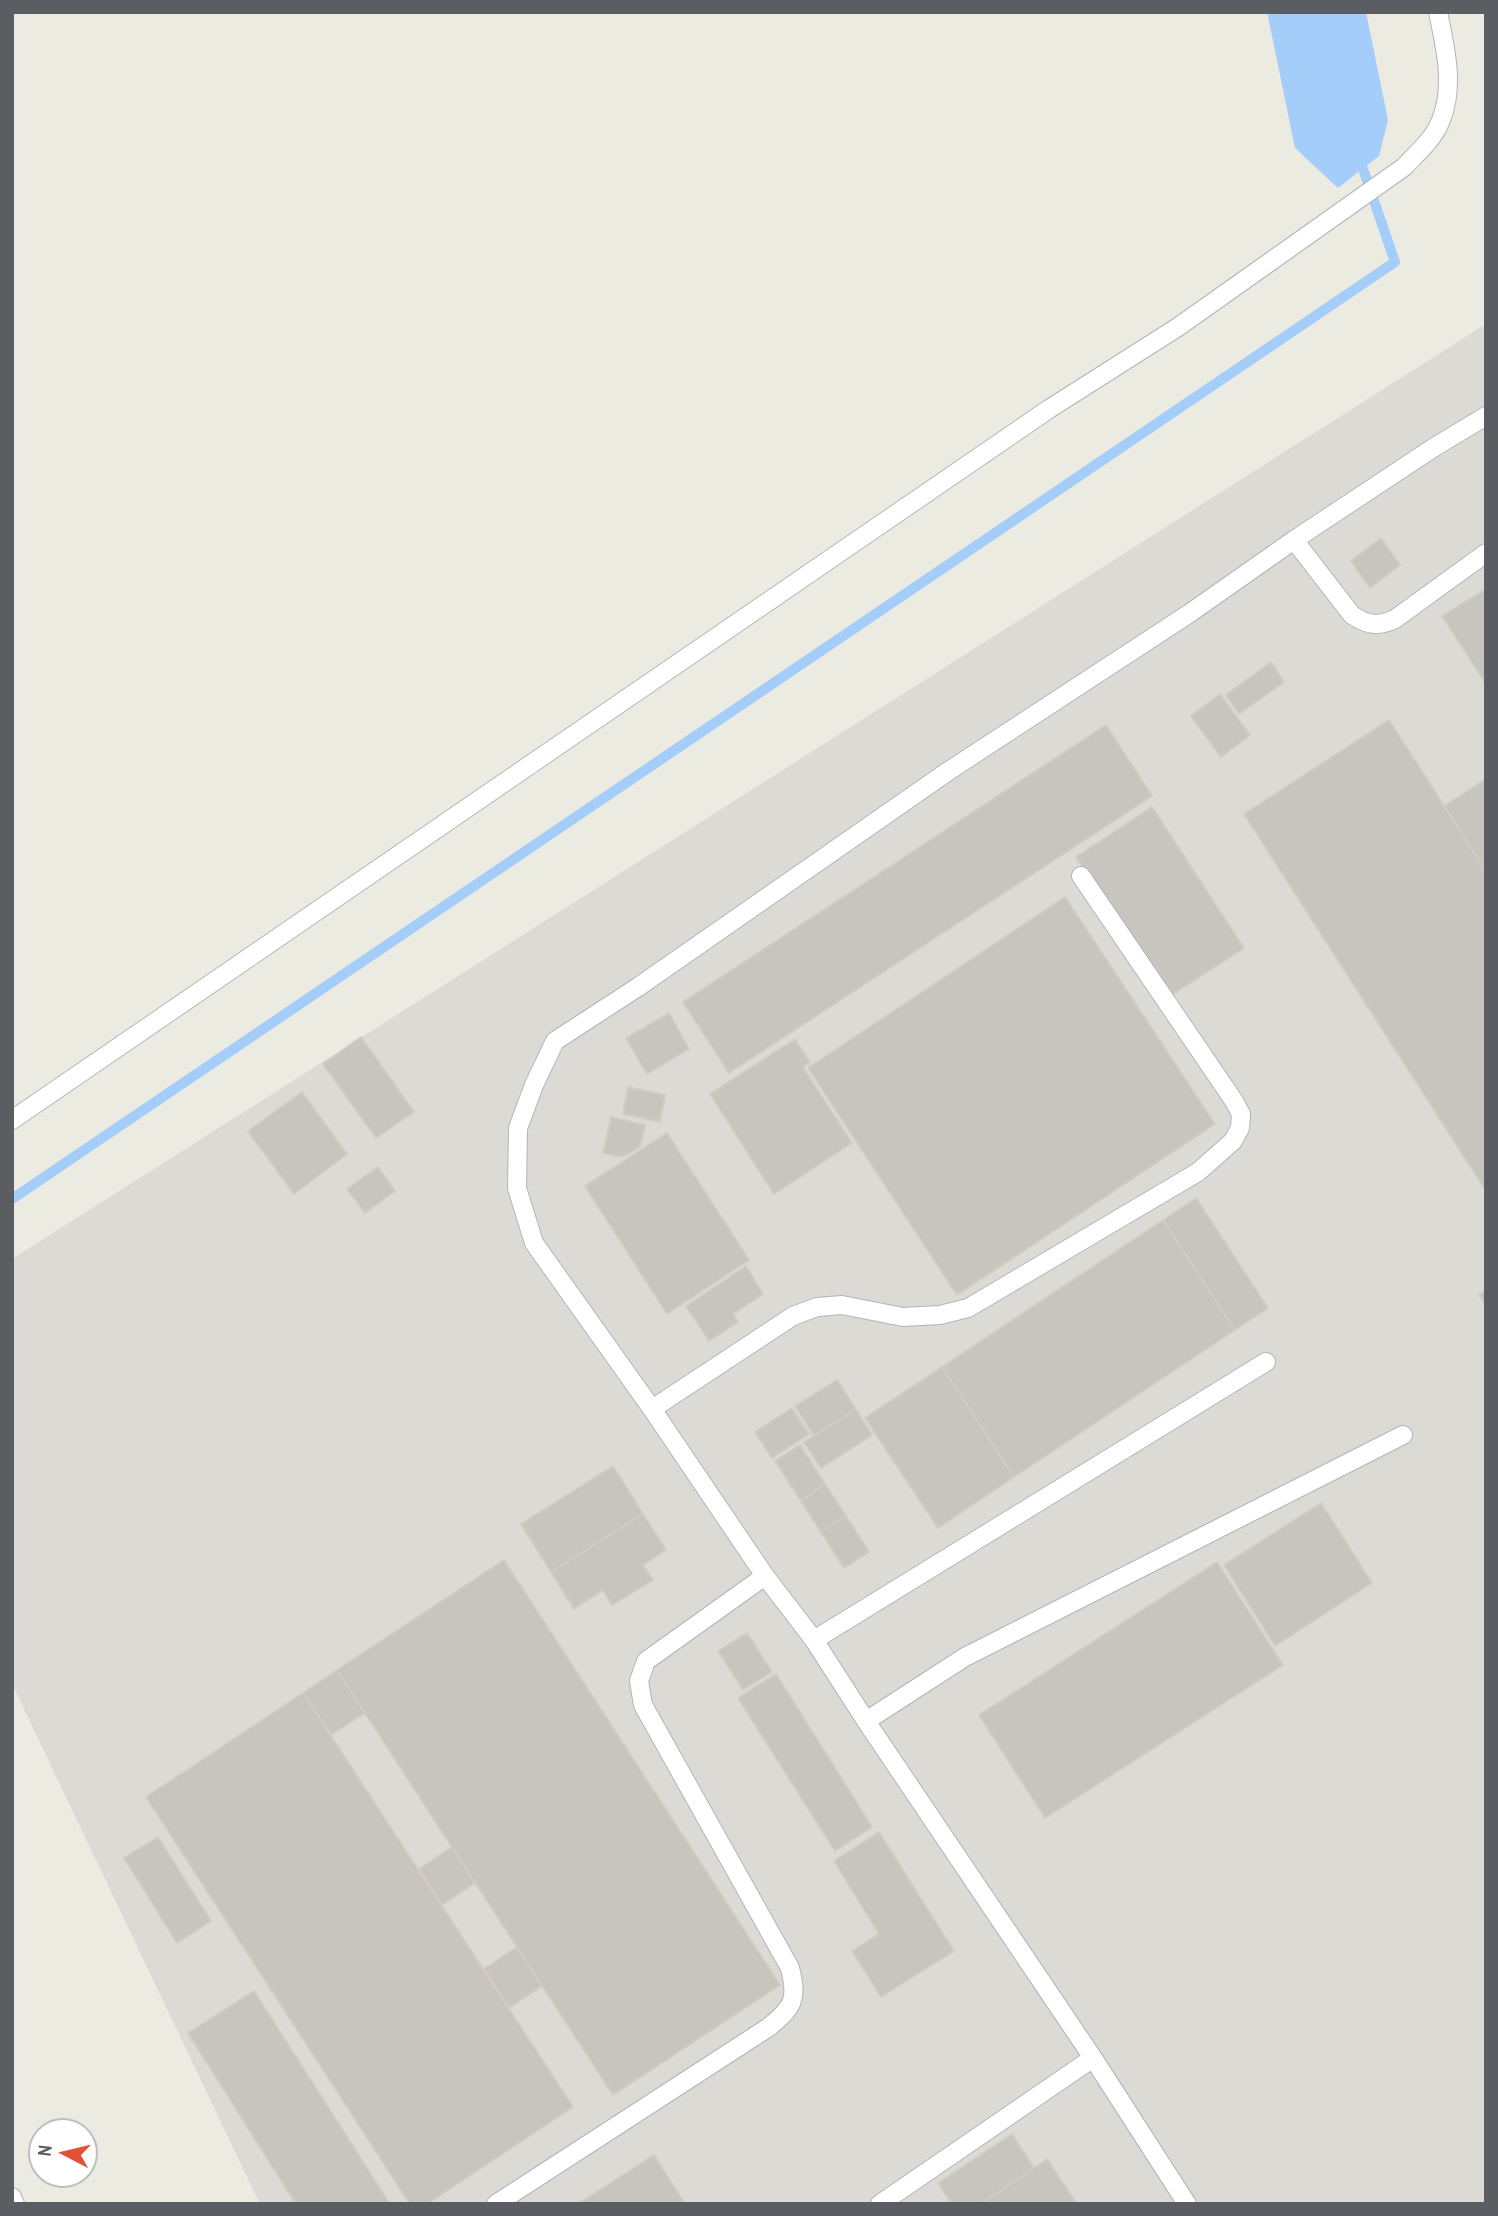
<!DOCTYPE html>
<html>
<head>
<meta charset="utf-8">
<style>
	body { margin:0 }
	#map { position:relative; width:1498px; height:2216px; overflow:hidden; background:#ecebe2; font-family:"Archivo Narrow",sans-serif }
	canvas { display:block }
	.frame { position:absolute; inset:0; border:14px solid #5a5d62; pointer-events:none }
	.north { position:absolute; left:28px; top:2118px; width:70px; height:70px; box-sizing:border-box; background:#fff; border:2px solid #bdbec0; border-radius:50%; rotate:277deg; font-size:19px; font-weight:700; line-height:28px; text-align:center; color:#5a5d62 }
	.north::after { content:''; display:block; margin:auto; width:24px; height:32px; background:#e05135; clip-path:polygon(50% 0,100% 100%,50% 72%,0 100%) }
</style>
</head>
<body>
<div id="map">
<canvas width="1498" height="2216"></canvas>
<div class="frame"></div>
<div class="north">N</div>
</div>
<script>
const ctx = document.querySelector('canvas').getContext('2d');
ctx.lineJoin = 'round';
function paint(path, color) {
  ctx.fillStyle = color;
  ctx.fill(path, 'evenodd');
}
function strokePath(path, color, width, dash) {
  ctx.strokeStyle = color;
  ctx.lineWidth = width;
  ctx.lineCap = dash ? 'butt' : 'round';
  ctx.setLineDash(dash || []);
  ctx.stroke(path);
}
const industrial = new Path2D(`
	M1486 324V2204H260L12 1684V1259Z`);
const water = new Path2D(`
	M1267 12H1366L1388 120 1379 156 1338 188 1295 148Z`);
const stream = new Path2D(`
	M12 1199 1395 262 1363 169`);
const building = new Path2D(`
	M1381 538 1400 565 1370 588 1351 561Z
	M1486 589V684L1442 616Z
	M1271 662 1284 682 1239 714 1226 695Z
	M1220 694 1250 735 1221 757 1191 716Z
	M1389 720 1486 871V1191L1244 814Z
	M1106 725 1152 796 729 1073 683 1002Z
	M1486 779V871L1444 806Z
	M1152 807 1244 948 1167 998 1076 857Z
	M1065 897 1215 1124 957 1295 808 1068Z
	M669 1013 689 1049 647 1074 626 1038Z
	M361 1037 414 1112 376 1138 323 1064Z
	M795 1039 810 1063 803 1067 852 1143 774 1194 710 1094Z
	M628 1087 665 1095 660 1122 623 1114Z
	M302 1092 347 1154 294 1194 248 1131Z
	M611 1117 645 1125 640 1147 622 1157 603 1153Z
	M667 1133 749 1260 667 1314 585 1186Z
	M378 1167 395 1191 365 1213 347 1189Z
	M1196 1198 1268 1308 1235 1330 1163 1220Z
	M1163 1220 1235 1330 1014 1477 942 1367Z
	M746 1266 763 1294 733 1314 738 1322 709 1341 686 1306Z
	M1486 1290V1305L1479 1295Z
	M942 1367 1014 1477 938 1528 865 1418Z
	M837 1380 856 1409 814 1436 795 1406Z
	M792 1408 809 1434 772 1458 755 1432Z
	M856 1409 872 1435 821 1468 804 1442Z
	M800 1445 825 1484 801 1501 775 1461Z
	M613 1466 643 1514 551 1572 521 1524Z
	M825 1484 846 1516 821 1532 801 1501Z
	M1321 1503 1372 1583 1275 1646 1224 1565Z
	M643 1514 666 1550 643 1565 653 1580 612 1605 603 1590 574 1609 551 1572Z
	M846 1516 869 1552 844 1568 821 1532Z
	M504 1560 780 1985 613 2095 337 1670Z
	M1217 1562 1283 1665 1045 1818 979 1715Z
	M747 1633 772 1672 743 1690 718 1651Z
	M337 1670 365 1713 331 1735 303 1693Z
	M776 1674 872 1827 835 1851 738 1698Z
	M303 1693 573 2107 427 2204H410L146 1797Z
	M879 1832 954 1951 881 1997 852 1951 879 1934 834 1861Z
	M158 1837 211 1921 177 1943 124 1858Z
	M452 1847 475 1883 442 1905 419 1869Z
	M517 1947 542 1986 509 2008 484 1969Z
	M254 1991 390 2204H296L188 2033Z
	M1012 2134 1034 2168 981 2204H952L938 2183Z
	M654 2155 685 2204H578Z
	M1047 2159 1077 2204H981L1034 2168Z`);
const service = new Path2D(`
	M1294 540 1352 615C1367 625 1378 627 1395 619L1486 553
	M12 1120 1049 409 1178 327 1404 167C1417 153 1434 139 1441 120 1455 85 1445 47 1438 12
	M652 1409 793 1316 817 1307 842 1305 903 1317 940 1315 968 1308 1198 1172 1233 1141 1240 1128 1241 1114 1234 1101 1081 876
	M814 1640 1266 1362
	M866 1721 965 1657 1403 1435
	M12 2197 15 2204
	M496 2204 769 2027C793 2007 798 2000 790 1968L643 1705 639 1681 646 1661 765 1576
	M880 2204 1093 2058
	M1187 2204 1093 2058 866 1721 814 1640 765 1576 652 1409 534 1243 517 1188 518 1128 534 1085 555 1041 638 987 947 772 1190 613 1294 540 1433 448 1486 416`);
paint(industrial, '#dbdad4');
paint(water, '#a4cdfa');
strokePath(stream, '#a4cdfa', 10);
paint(building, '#c8c5bf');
strokePath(building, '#d1cdc1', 2);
strokePath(service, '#b3b4b9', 20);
strokePath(service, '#fff', 18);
</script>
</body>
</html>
